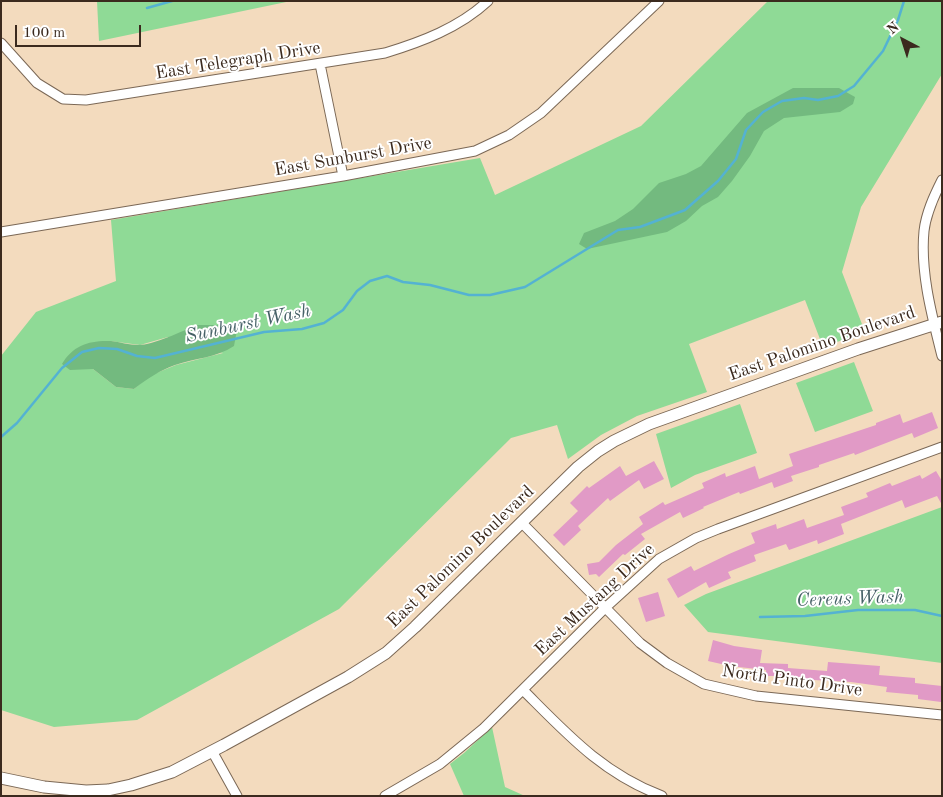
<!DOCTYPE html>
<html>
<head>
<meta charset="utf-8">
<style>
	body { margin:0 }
	#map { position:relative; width:943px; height:797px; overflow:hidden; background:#f3dbbe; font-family:"Old Standard TT",serif }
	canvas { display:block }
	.frame { position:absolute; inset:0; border:2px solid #3b2a1e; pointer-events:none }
	.north { position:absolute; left:878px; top:15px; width:50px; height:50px; -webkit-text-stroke:4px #fff; paint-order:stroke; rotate:320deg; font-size:14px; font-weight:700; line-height:20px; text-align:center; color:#3b2a1e }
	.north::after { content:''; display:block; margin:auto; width:18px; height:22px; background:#3b2a1e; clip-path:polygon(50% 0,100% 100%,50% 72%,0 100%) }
	.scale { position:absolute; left:15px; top:25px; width:126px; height:22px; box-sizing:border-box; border:2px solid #3b2a1e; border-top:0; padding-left:6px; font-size:15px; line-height:18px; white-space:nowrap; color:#3b2a1e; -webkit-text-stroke:4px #fff; paint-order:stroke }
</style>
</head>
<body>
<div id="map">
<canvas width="943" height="797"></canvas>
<div class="frame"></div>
<div class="north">N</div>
<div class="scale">100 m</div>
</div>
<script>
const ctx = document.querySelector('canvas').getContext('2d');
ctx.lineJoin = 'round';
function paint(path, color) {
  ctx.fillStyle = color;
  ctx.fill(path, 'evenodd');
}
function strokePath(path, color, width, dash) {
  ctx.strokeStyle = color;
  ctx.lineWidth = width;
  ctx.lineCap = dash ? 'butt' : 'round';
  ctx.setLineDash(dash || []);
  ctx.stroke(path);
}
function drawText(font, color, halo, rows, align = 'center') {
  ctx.font = font + ' "Old Standard TT",serif';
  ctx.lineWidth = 4;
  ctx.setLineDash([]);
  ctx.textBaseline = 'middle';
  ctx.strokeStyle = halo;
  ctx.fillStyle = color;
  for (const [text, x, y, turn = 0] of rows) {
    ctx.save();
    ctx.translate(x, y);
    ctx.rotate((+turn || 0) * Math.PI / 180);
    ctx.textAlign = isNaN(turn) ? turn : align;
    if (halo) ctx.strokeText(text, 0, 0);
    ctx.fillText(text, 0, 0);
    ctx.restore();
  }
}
const green = new Path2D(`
	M97 1H291L99 41Z
	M768 1H942V74L861 207 842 272 865 332 823 347 805 300 689 344 707 392 637 416 601 435 568 459 557 425 511 438 339 609 137 720 54 727 1 710V356L36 312 116 281 111 220 480 158 495 195 641 126ZM168 337 223 353 176 365 149 376 134 389 116 387 93 369 110 341 140 345Z
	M854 362 873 411 815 432 796 383Z
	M740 404 757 453 695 475 671 488 656 434Z
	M942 507V663L708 632 684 605 706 594Z
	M492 727 505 787 525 796H464L450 764 464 753Z`);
const forest = new Path2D(`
	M793 88H839L855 97 853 104 840 112 784 118 764 131 750 156 732 181 718 197 702 206 686 221 667 232 587 249 579 244 584 233 615 221 633 209 659 183 686 174 701 166 747 113Z
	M197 325H229L237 330 234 346C216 358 195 358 175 365 159 371 148 378 134 389L116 387 93 369 70 370 62 364C73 345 90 340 111 341 120 342 129 345 138 345 154 345 182 331 197 325Z`);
const stream = new Path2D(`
	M147 8 172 1
	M1 437 17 423 62 368 82 352 99 348 117 349 137 356 155 358 264 332 302 329 324 323 343 310 357 291 370 281 387 276 403 282 430 285 469 295H490L525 287 618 230 640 227 685 210 718 181 736 159 746 130 763 112 782 101 804 98 818 100 838 96 854 86 883 51 898 20 904 1
	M760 617 805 616 858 610H915L942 616`);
const building = new Path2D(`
	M932 412 938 428 914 438 912 433 855 455 854 453 819 465V467L791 476 793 481 774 488 772 482 740 494 739 492 703 507 704 508 683 518 680 512 641 534 645 539 625 555 623 554 599 577 596 574 589 575 587 564 599 562 616 545 643 524 639 517 663 502 665 505 704 488 702 483 725 473 726 477 755 466 759 479 793 466 789 454 876 425V423L900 414 903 423Z
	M654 461 664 479 644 489 639 480 610 501 608 498 578 526 581 530 564 546 553 535 578 511 570 503 587 486 589 488 620 466 626 476Z
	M936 471 942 481V505L937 496 905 508 902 500 841 524 844 534 818 544 817 540 789 550 786 544 754 555 756 561 728 572 731 578 709 588 706 582 678 598 667 579 691 566 694 571 729 554 755 543 751 533 776 524 777 529 804 519 807 528 844 515 841 507 868 497 866 493 890 483 892 486 920 475 922 479Z
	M658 592 665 616 646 622 638 598Z
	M713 640 734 646 762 650 760 663 788 664V668L827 671 828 662 880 666 879 675 915 678V683L942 686 941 702 918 699V695L886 692 887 687 851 682 795 679V676H766V670L730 666 708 661Z`);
const minor = new Path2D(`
	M1 43 37 83 63 99 86 100 385 53C421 42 459 28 488 1
	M320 64 343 176
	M942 180C934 196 926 213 924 231 920 272 932 316 942 356
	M1 232 343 176 475 151 509 135 541 113 659 1
	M521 522 640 643 667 663 704 684 756 696 942 715
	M523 690C567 734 602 773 662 796
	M212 751 237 796
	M385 796 440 764 484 728 605 608 659 559 696 538 718 529 942 447`);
const tertiary = new Path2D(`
	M1 778 44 787 86 791 108 790 131 785 172 772 224 745 348 677 386 653 415 627 578 467 598 451 614 441 649 424 858 349 942 322`);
const streetNames = [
	["East Telegraph Drive",238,61,-9],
	["East Sunburst Drive",353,157,-10],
	["East Palomino Boulevard",822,344,-19],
	["East Palomino Boulevard",461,557,-44],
	["East Mustang Drive",595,600,-43],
	["North Pinto Drive",792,681,8]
];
const waterNames = [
	["Sunburst Wash",248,324,-12],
	["Cereus Wash",850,599,-2]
];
paint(green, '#8fda96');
paint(forest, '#73ba7f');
strokePath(stream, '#54b2d2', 2.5);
paint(building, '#e19ac6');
strokePath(minor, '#7b6856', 11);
strokePath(tertiary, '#7b6856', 13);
strokePath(minor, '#fff', 9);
strokePath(tertiary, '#fff', 11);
drawText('18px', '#3b2a1e', '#fff', streetNames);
drawText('italic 19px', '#456066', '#fff', waterNames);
</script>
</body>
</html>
